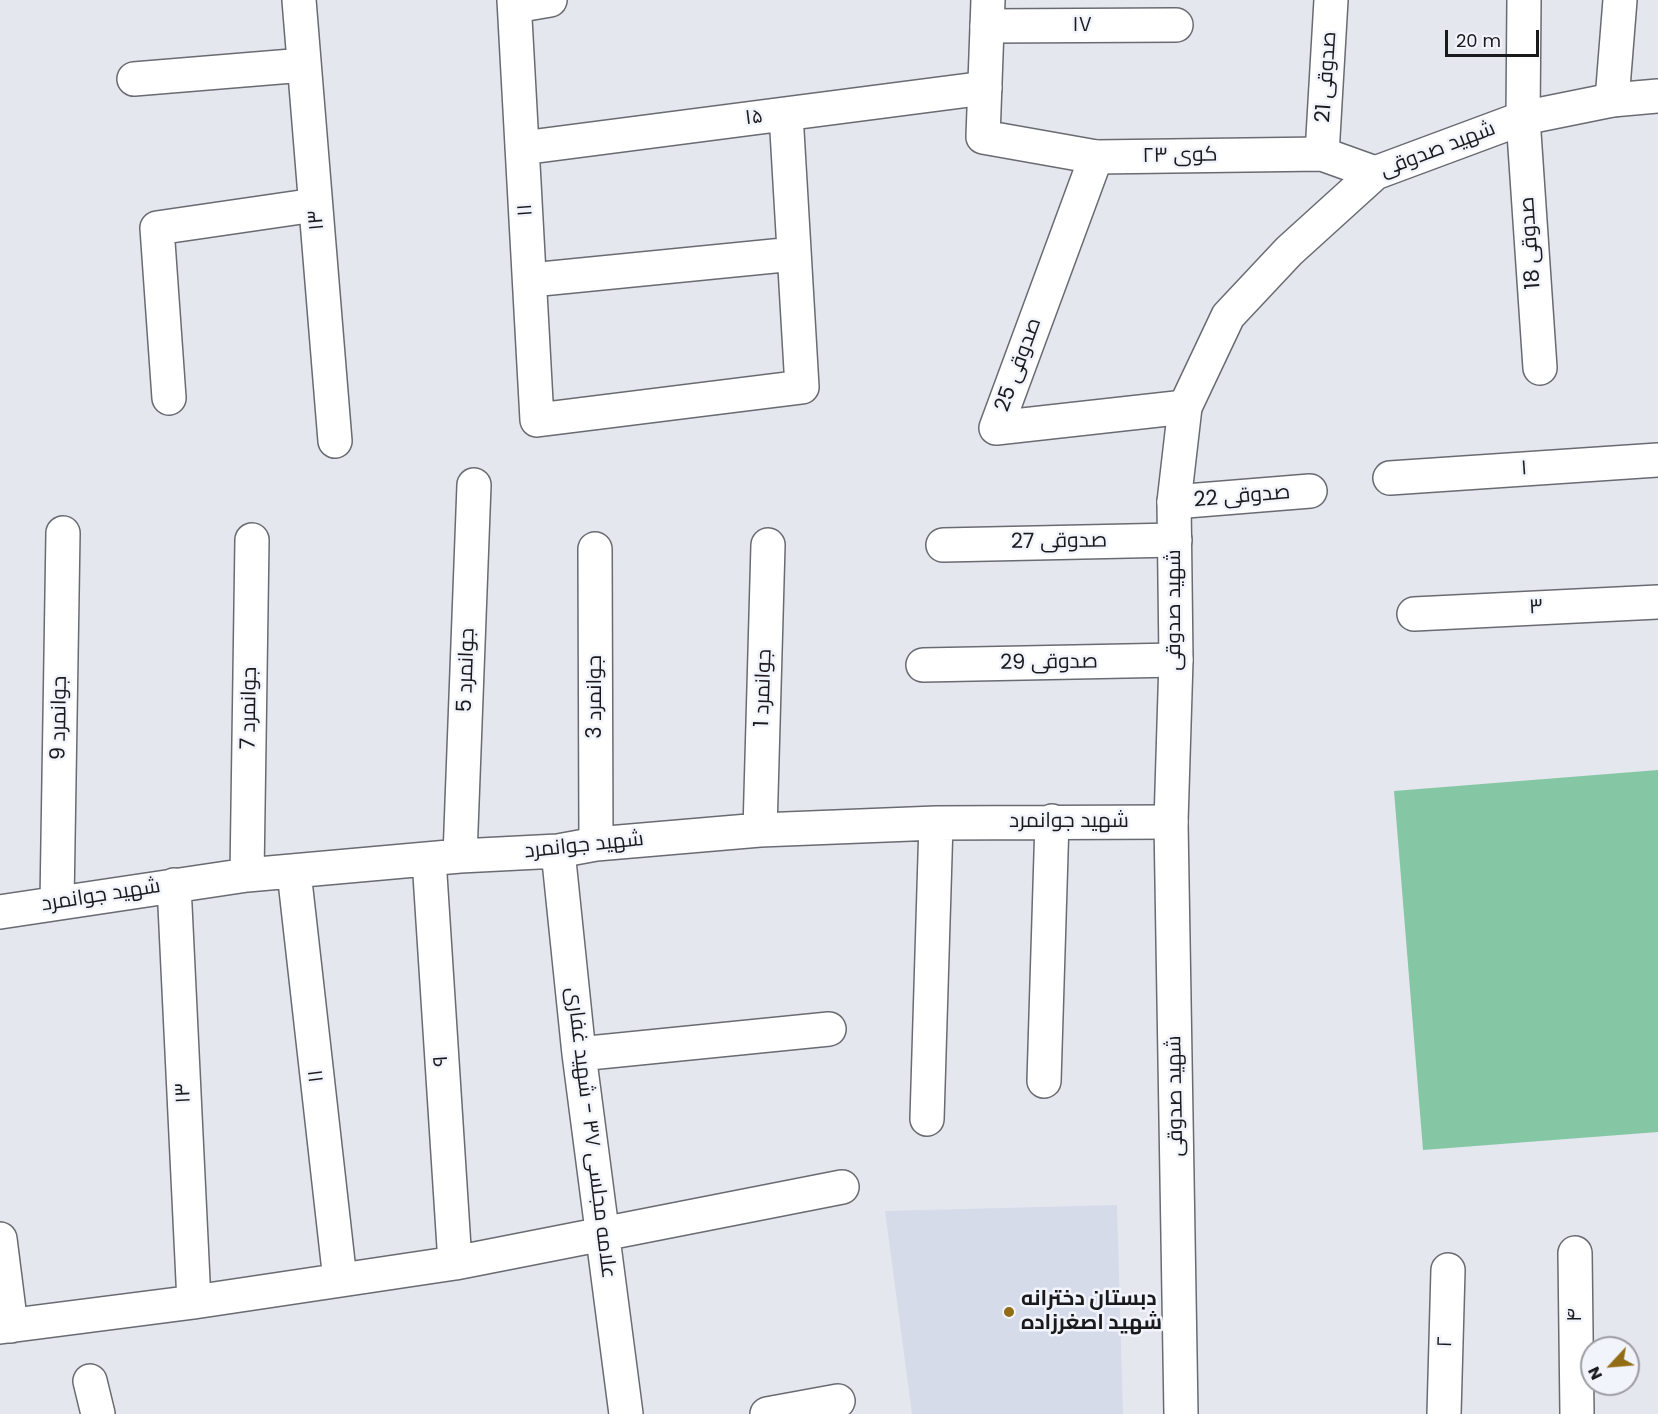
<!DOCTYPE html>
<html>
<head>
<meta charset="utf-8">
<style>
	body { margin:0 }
	#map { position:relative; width:1658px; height:1414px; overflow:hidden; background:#e5e7ef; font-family:Poppins,sans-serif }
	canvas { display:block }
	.north { position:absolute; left:1580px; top:1336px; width:60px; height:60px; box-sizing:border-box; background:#f2f4fc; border:2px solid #9c9da3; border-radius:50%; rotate:244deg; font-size:16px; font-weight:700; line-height:24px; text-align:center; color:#1a1a1d }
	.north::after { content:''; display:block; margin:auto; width:21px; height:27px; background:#926d15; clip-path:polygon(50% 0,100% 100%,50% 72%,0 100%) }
	.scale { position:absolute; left:1445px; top:30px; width:94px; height:27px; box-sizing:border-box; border:3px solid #1a1a1d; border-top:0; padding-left:8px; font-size:18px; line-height:21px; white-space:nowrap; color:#1a1a1d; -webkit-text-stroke:4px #f2f4fc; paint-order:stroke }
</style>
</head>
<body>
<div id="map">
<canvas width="1658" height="1414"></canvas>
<div class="north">N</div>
<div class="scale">20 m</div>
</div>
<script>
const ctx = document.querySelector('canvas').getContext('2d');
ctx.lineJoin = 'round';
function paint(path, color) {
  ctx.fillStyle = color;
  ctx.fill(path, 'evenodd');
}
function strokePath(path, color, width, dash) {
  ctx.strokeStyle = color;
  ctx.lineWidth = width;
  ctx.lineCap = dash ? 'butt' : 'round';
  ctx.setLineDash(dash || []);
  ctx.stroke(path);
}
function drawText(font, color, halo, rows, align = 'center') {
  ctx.font = font + ' Poppins,Cairo,sans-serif';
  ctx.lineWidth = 5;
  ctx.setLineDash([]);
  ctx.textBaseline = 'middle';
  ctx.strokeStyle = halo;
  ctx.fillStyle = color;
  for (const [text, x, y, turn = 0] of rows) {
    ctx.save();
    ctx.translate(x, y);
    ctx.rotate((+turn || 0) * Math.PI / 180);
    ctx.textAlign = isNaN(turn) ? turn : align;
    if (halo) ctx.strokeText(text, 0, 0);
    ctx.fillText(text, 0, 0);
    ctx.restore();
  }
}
const built = new Path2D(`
	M1117 1205 1123 1414H912L885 1211Z`);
const green = new Path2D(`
	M1658 770V1132L1423 1150 1394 791Z`);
const minor = new Path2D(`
	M299 0 335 441
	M514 0 537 420 802 387 786 114
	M1524 0 1523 118 1540 368
	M515 6 550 0
	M987 26 1176 25
	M134 79 304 65
	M1612 100 1620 0
	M522 148 985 88
	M1322 154 1331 0
	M1096 157 996 428 1185 407
	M531 280 794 254
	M169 398 157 228 315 205
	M1390 478 1658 460
	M1174 502 1310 491
	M943 545 1175 540
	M595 549 596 844
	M1414 614 1658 602
	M923 665 1176 660
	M760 830 768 545
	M558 851 579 1054 626 1414
	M460 856 474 485
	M429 859 455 1263
	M294 872 340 1280
	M247 875 252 540
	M174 885 194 1302
	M57 902 63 533
	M0 912 247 875 460 856 558 851 596 844 760 830 936 823 1171 822
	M579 1054 829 1029
	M1044 1081 1052 821
	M927 1119 936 823
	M0 1239 11 1326
	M1575 1253 1577 1414
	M0 1327 194 1302 455 1263 842 1187
	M90 1381 98 1414
	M767 1414 838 1401
	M1444 1414 1448 1270`);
const tertiary = new Path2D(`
	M988 0 983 137 1096 157 1322 154 1375 173`);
const secondary = new Path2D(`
	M1181 1414 1171 822 1176 660 1174 502 1185 407 1228 316 1289 251 1375 173 1523 118 1612 100 1658 96`);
const markers = [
	[1009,1312,6,"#926d15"]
];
const streetNames = [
	["۱۷",1082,26],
	["صدوقی 21",1327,77,-86],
	["۱۵",754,118,-7],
	["شهید صدوقی",1438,150,-21],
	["کوی ۲۳",1180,156,-1],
	["۱۱",526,210,-94],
	["۱۳",317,220,-95],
	["صدوقی 18",1531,243,-94],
	["صدوقی 25",1019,365,-70],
	["۱",1524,469,-4],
	["صدوقی 22",1242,497,-5],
	["صدوقی 27",1059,542,-1],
	["۳",1536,608,-3],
	["شهید صدوقی",1175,610,-90],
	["صدوقی 29",1049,663,-1],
	["جوانمرد 5",467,670,-88],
	["جوانمرد 1",764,688,-88],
	["جوانمرد 3",596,697,-90],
	["جوانمرد 7",250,708,-89],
	["جوانمرد 9",60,718,-89],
	["شهید جوانمرد",1069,822],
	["شهید جوانمرد",584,846,-6],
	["شهید جوانمرد",101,896,-9],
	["۹",442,1061,-94],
	["۱۱",317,1076,-97],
	["۱۳",184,1093,-93],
	["شهید صدوقی",1176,1096,-91],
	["علامه مجلسی ۳۷ - شهید غفاری",590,1133,83],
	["۴",1576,1315,-90],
	["۲",1446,1342,-88]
];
const poiNames = [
	["دبستان دخترانه",1021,1300],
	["شهید اصغرزاده",1021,1324]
];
paint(built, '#d6dbea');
paint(green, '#85c7a5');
strokePath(minor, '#696b72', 36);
strokePath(tertiary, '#696b72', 36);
strokePath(secondary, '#696b72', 36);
strokePath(minor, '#fff', 33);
strokePath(tertiary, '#fff', 33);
strokePath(secondary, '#fff', 33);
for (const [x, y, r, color] of markers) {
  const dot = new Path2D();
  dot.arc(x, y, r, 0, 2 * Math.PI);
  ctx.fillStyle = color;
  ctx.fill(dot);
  strokePath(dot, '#f2f4fc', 2);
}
drawText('21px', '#1a1a1d', '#f2f4fc', streetNames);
drawText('bold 21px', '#1a1a1d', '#f2f4fc', poiNames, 'left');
</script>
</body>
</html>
